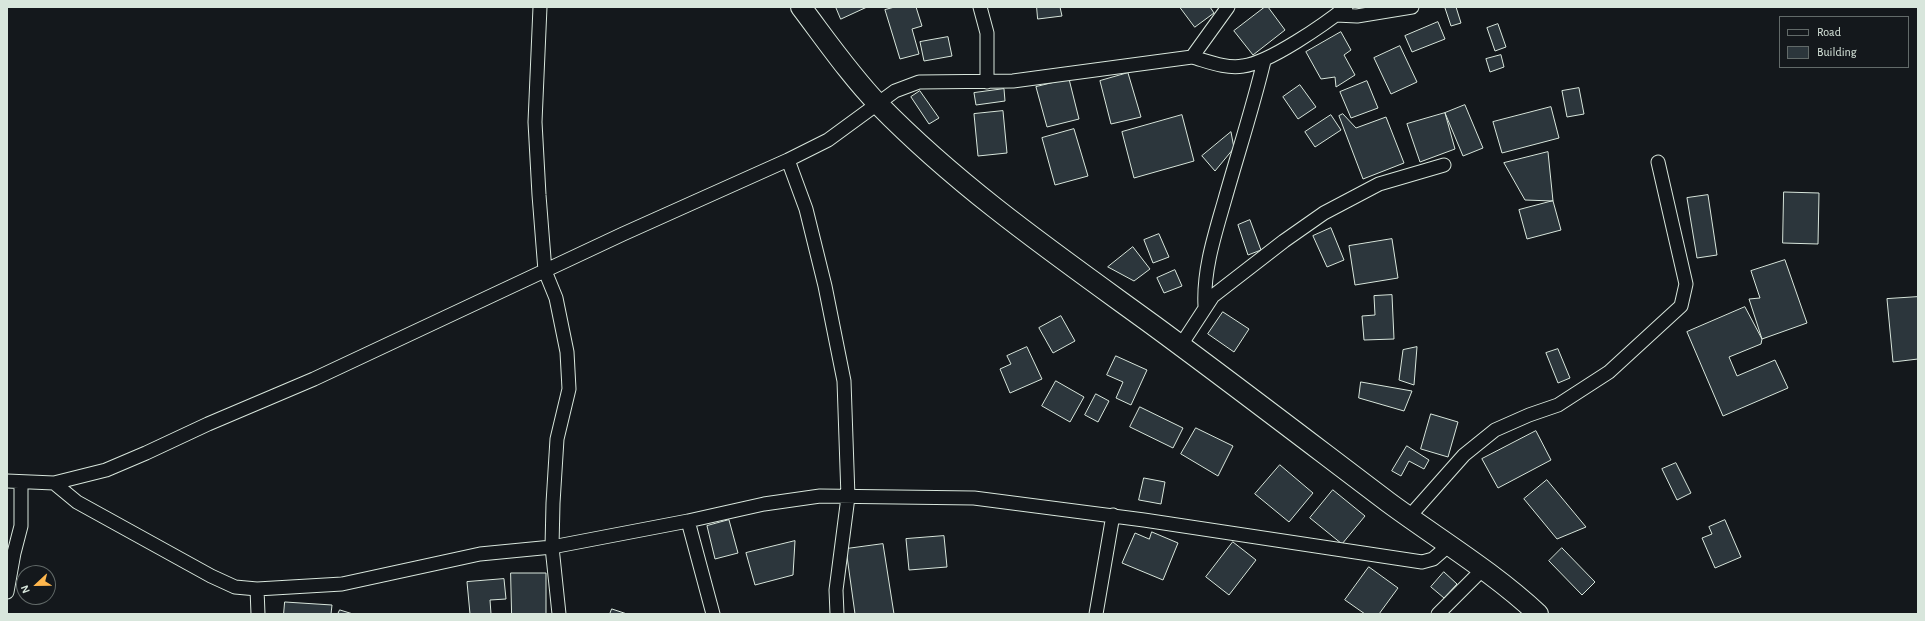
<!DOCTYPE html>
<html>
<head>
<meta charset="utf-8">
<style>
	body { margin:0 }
	#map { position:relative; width:1925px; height:621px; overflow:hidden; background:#14181c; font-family:"Alegreya Sans",sans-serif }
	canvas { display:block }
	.frame { position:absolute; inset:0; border:8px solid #d8e6dc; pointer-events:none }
	.legend { position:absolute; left:1779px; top:16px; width:130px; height:52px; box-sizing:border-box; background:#14181c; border:1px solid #626a69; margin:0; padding:5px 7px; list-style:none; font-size:12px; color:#d8e6dc }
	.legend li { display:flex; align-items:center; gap:8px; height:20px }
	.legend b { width:20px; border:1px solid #626a69 }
	.north { position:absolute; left:16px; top:565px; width:40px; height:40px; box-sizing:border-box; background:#14181c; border:1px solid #626a69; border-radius:50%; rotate:248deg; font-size:11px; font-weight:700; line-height:16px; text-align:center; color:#d8e6dc }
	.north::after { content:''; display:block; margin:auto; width:14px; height:18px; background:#ffb74d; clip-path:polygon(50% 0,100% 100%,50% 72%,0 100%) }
</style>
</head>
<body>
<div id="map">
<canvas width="1925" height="621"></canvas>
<div class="frame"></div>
<ul class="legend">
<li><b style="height:5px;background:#14181c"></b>Road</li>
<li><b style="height:11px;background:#2c363c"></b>Building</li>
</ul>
<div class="north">N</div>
</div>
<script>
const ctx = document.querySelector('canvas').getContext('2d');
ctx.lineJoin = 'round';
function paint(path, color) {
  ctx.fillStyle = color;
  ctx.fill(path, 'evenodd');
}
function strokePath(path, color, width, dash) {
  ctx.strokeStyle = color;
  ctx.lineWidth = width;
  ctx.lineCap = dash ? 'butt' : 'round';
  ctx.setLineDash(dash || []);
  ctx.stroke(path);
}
const building = new Path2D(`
	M836 7H867L841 19Z
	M895 7H916L922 26 912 29 919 54 900 59 885 10Z
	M1037 7H1060L1062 16 1038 19Z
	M1180 7H1210L1214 13 1195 27Z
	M1265 7H1268L1285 30 1253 55 1234 31Z
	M1456 7 1461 23 1451 26 1445 8Z
	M1438 22 1445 39 1412 52 1405 36Z
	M1498 24 1506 47 1495 51 1487 28Z
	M1341 32 1351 50 1344 55 1355 75 1336 87 1335 77 1321 79 1306 52Z
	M948 37 952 56 924 61 920 42Z
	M1400 46 1417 82 1391 94 1374 58Z
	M1501 55 1504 67 1490 72 1486 59Z
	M1128 73 1141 117 1111 124 1100 81Z
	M1069 79 1079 119 1047 127 1036 87Z
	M1367 81 1378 108 1351 118 1340 92Z
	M1300 85 1316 107 1298 119 1283 97Z
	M1579 88 1584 114 1567 117 1562 91Z
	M1004 89 1005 101 976 105 974 93Z
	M920 91 939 118 929 124 911 97Z
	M1465 105 1483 148 1463 156 1445 113Z
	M1551 107 1559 138 1502 153 1493 122Z
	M1003 111 1007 153 978 156 974 114Z
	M1445 113 1455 149 1420 162 1407 124Z
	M1343 114 1356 128 1386 117 1404 163 1363 179 1339 116Z
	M1182 115 1194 161 1134 178 1122 132Z
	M1331 115 1341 130 1315 147 1305 132Z
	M1074 129 1088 176 1055 185 1042 138Z
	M1231 132 1234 148 1215 171 1202 156Z
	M1548 152 1553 201 1525 200 1504 163Z
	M1784 192 1819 193 1818 244 1783 243Z
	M1708 195 1717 255 1697 258 1687 198Z
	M1553 201 1561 230 1527 239 1519 210Z
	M1250 220 1261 250 1248 255 1238 225Z
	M1331 228 1344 260 1327 267 1313 236Z
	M1159 234 1169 257 1153 263 1144 240Z
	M1392 239 1398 278 1355 285 1349 246Z
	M1133 247 1150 269 1134 281 1108 267Z
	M1785 260 1807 323 1762 339 1749 299 1760 298 1751 271Z
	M1175 270 1182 286 1164 293 1157 278Z
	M1392 295 1394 339 1364 340 1362 316 1375 315 1374 296Z
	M1918 297V359L1893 362 1887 299Z
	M1745 307 1762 339 1761 344 1729 357 1737 376 1775 360 1788 388 1723 416 1687 332Z
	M1223 312 1249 329 1234 352 1208 334Z
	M1061 316 1075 341 1053 353 1039 328Z
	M1027 347 1042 379 1010 393 1000 369 1011 364 1007 356Z
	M1417 347 1414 385 1399 380 1403 350Z
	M1558 349 1570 378 1558 383 1546 353Z
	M1116 356 1147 370 1131 405 1116 398 1123 382 1107 375Z
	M1056 381 1084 397 1070 422 1042 406Z
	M1361 382 1412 391 1404 411 1359 398Z
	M1096 394 1109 401 1098 422 1085 415Z
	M1140 407 1183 428 1173 448 1130 427Z
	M1431 414 1458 422 1448 457 1421 449Z
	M1196 428 1233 446 1218 476 1181 454Z
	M1536 431 1551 460 1498 488 1482 459Z
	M1407 446 1429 460 1424 469 1409 461 1401 476 1392 471Z
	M1676 463 1691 493 1677 500 1662 469Z
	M1280 465 1313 493 1289 522 1255 494Z
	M1144 478 1165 482 1161 504 1139 500Z
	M1547 480 1586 527 1557 539 1524 499Z
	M1333 490 1365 516 1342 544 1310 518Z
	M729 520 738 553 715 559 707 526Z
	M1725 520 1741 557 1715 568 1702 538 1712 534 1709 527Z
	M1152 532 1178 543 1163 580 1122 563 1135 533 1149 539Z
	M944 536 947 567 909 570 906 539Z
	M795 541 793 575 755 585 746 553Z
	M1233 542 1256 560 1229 595 1206 577Z
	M883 544 894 614H855L846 549Z
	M1562 548 1595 582 1582 595 1549 561Z
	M1369 567 1398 588 1379 614H1365L1345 600Z
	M1444 572 1457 584 1444 598 1431 587Z
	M511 573H546V614H512Z
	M504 579 506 599 490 600 491 614H470L467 582Z
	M285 602 332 605 331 614H284Z
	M612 609 627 614H610Z
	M340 610 353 614H338Z`);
const street = new Path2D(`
	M540 7 535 122 539 195 545 271 556 298 567 352 569 389 557 439 553 503 552 547 559 614
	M980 7 987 33V82
	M1336 15 1357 16 1412 7
	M1192 57 1228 7
	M788 160 806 209 825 286 844 381 848 497 836 590 837 614
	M1205 306C1203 270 1215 234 1225 199 1238 153 1253 107 1264 61
	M1181 345 1213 296 1284 241 1324 213 1379 184 1444 165
	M7 481 54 483 106 470 146 453 208 424 314 379 623 234 788 160 828 140 895 91 919 82 1013 81 1192 57C1207 61 1226 69 1243 66 1269 63 1325 24 1346 7
	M54 483 77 502 211 576 235 587 257 589 342 584 480 554 552 547 688 521 764 504 820 496 974 498 1144 520 1422 562 1433 559 1448 546
	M1409 517 1464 455 1495 430 1529 415 1558 405 1609 372 1681 306 1686 284 1658 162
	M688 521 713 614
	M257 589 258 614
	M7 592 14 553 21 526V482
	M1096 614 1113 515
	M1438 614 1484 568`);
const primary = new Path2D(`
	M801 7C826 40 850 75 879 105 961 189 1058 256 1153 325 1232 383 1310 443 1388 502 1438 539 1492 571 1538 614`);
paint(building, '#2c363c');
strokePath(building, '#d8e6dc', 1);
strokePath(street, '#d8e6dc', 15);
strokePath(primary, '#d8e6dc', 22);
strokePath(street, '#14181c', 13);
strokePath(primary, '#14181c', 20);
</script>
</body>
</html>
